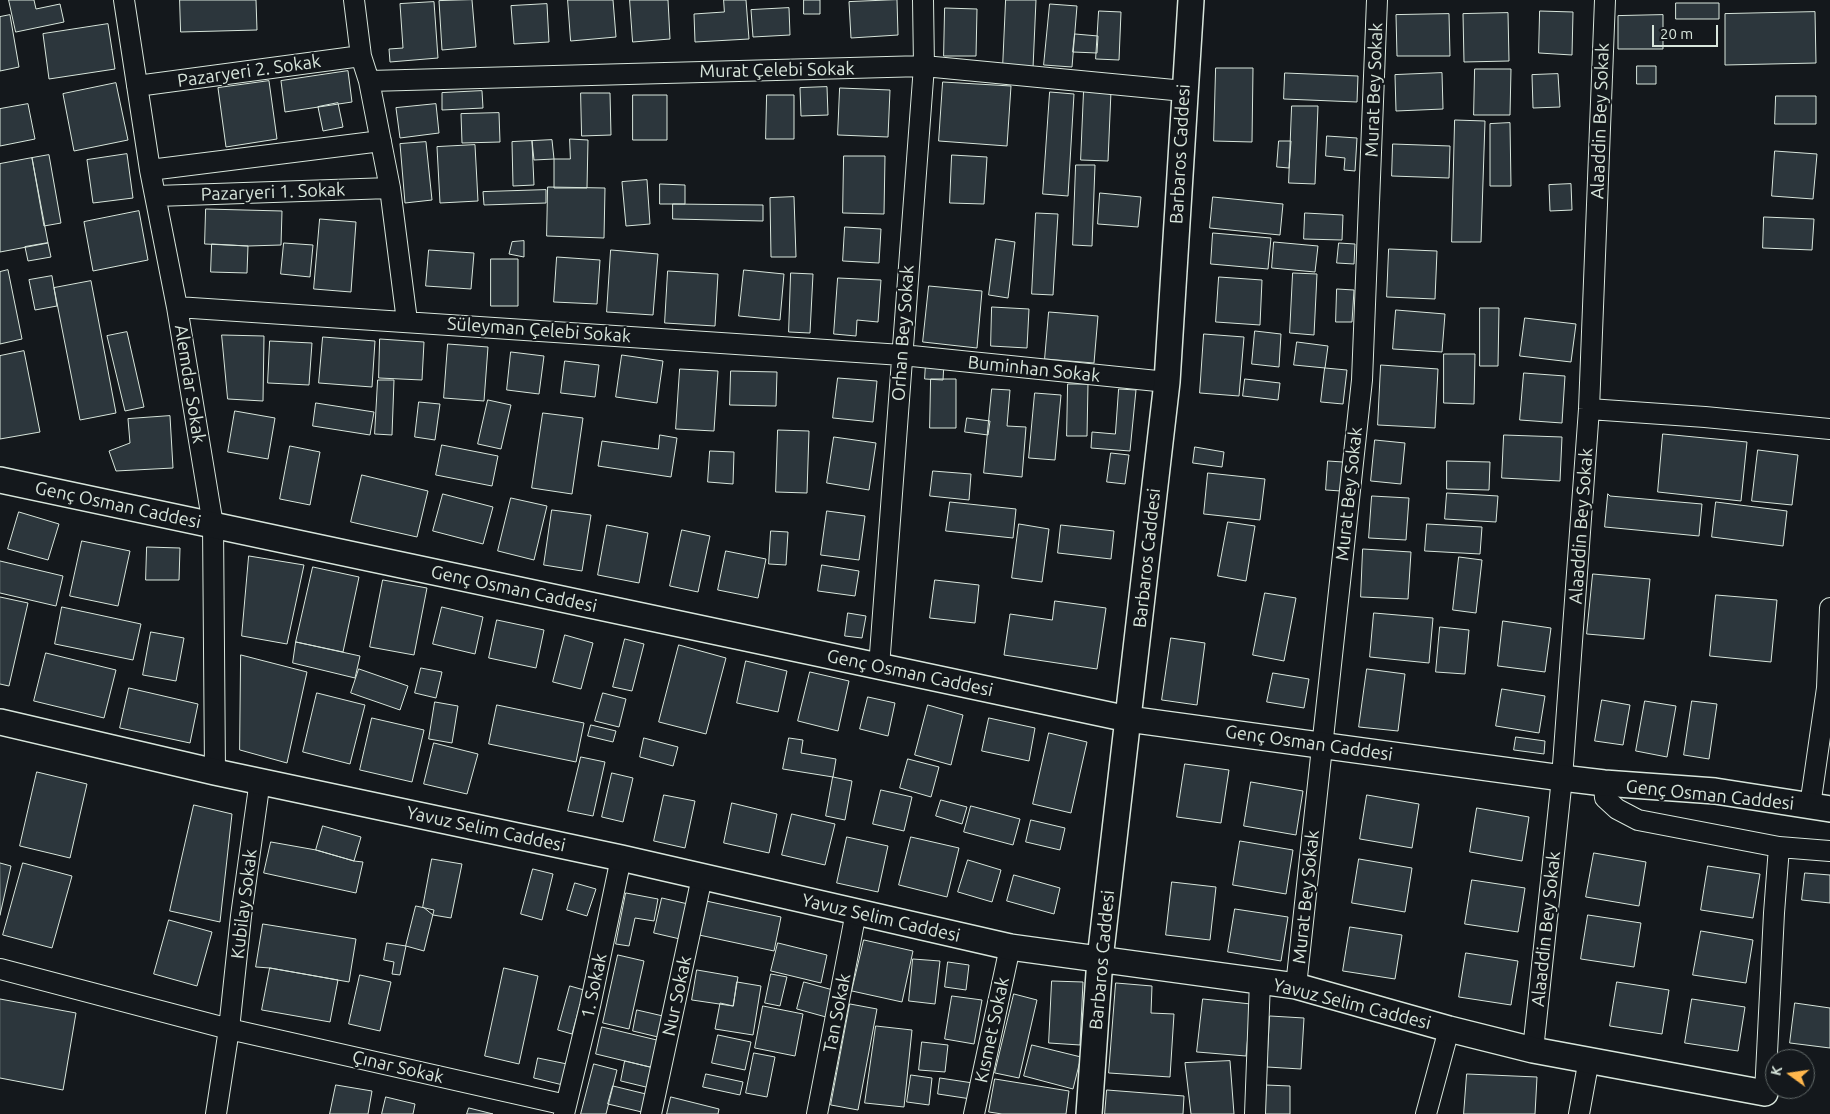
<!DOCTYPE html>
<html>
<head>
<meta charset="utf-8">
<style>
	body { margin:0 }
	#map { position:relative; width:1830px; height:1114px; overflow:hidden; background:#14181c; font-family:Ubuntu,sans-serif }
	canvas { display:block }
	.north { position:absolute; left:1765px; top:1049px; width:50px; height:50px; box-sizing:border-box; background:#14181c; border:1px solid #626a69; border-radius:50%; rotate:284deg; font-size:14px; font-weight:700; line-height:20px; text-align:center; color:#d8e6dc }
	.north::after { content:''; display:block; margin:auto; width:18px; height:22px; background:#ffb74d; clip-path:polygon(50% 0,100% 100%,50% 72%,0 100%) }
	.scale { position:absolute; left:1652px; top:25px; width:66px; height:22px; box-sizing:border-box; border:2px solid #d8e6dc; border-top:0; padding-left:6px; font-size:15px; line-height:18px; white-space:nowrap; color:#d8e6dc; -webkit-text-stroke:4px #14181c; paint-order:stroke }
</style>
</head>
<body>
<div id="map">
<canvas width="1830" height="1114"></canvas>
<div class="north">K</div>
<div class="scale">20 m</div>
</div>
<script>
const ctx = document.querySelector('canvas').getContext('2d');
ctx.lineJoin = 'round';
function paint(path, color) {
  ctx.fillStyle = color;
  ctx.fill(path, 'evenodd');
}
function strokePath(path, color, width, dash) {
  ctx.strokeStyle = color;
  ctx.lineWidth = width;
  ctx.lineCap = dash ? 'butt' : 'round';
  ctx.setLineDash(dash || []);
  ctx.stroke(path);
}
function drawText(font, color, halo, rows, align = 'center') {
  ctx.font = font + ' Ubuntu,sans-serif';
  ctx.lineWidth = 4;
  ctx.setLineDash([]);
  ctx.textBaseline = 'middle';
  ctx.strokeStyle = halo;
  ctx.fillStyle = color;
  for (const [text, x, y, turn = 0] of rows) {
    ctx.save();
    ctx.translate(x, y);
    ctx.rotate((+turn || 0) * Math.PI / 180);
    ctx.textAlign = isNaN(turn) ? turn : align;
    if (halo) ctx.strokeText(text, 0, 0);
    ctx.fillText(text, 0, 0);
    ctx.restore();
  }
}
const building = new Path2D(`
	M9 0H34L36 9 60 4 64 22 16 32Z
	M180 0H256L257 30 181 32Z
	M472 0 476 47 442 50 439 1Z
	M568 0H613L616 37 571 41Z
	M630 0H668L670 39 633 42Z
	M724 0H746L749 39 695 42 694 14 724 12Z
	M804 0H820V14H804Z
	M897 0 898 35 851 38 849 2Z
	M1006 0H1036L1033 68 1003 67Z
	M434 2 438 58 390 62 389 49 403 48 400 4Z
	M1676 3H1719V19H1676Z
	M547 4 549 42 514 44 511 6Z
	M1050 4 1077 6 1072 67 1044 65Z
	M789 8 790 35 753 37 751 10Z
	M945 8 977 9 976 56H944Z
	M1099 11 1121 12 1119 60 1096 59Z
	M1540 11 1573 12 1572 55 1539 53Z
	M1815 12 1816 63 1725 65V14Z
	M1508 13 1509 61 1464 62 1463 14Z
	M1449 14 1450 56H1397L1396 15Z
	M10 15 19 67 0 71V17Z
	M1663 15V49H1618V16Z
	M108 24 115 69 49 79 43 34Z
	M1075 34 1098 36 1097 53 1073 52Z
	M1637 66H1656V84H1637Z
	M1216 68H1253L1252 142 1214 141Z
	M1475 69H1511L1510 115H1474Z
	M348 71 352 102 285 112 281 81Z
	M1285 73 1358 76 1357 102 1284 99Z
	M1442 73 1443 109 1396 111 1395 75Z
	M1558 74 1560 107 1533 108 1532 75Z
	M269 81 277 139 226 147 218 88Z
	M943 82 1011 86 1007 146 939 141Z
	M116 83 128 140 74 151 63 94Z
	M827 87 828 115 801 116 800 88Z
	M840 88 890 90 888 137 838 135Z
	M1084 90 1111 91 1108 161 1081 160Z
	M482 91 483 108 442 110V93Z
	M1050 92 1074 94 1068 196 1043 194Z
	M581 93H610L611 135 582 136Z
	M633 95H667V140H633Z
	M767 95H794V139H766Z
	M1776 96H1816V124H1775Z
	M338 103 343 127 323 131 318 107Z
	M28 104 35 139 0 146V109Z
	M436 104 439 133 400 138 396 108Z
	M1292 106H1318L1315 184 1289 183Z
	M499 113 500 142 462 143 461 114Z
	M1455 120 1485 121 1481 242H1452Z
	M1510 123 1511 186H1490V124Z
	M1327 136 1357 138 1355 171 1344 170 1345 158 1326 156Z
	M570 139 588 140 587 188H554V159H570Z
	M552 140 554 159 534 160 532 141Z
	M532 141 534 185 513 186 512 142Z
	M1279 141H1291L1289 168 1277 167Z
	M426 142 432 200 405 203 400 144Z
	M1393 144 1450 146 1449 178 1392 176Z
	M475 145 478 201 440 203 437 147Z
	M1775 151 1817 154 1813 199 1772 196Z
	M127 154 133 198 93 203 87 160Z
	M49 155 61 223 44 226 32 158Z
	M952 155 987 157 984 204 950 203Z
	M844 156H885L884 214 843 213Z
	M32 158 48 243 0 252V164Z
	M1076 165H1095L1092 246 1073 245Z
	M647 180 650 224 626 226 622 182Z
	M660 184 685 185V204H660Z
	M1571 184 1572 210 1550 211 1549 185Z
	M548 187 605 188 604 238 547 236Z
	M546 190V203L484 205 483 192Z
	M1100 193 1141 197 1138 227 1098 224Z
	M794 197 796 257H771L770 198Z
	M1213 197 1283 204 1280 235 1210 228Z
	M673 204 763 205V221L673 219Z
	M206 209 282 211 281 245 248 246 205 244Z
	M139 211 148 260 93 271 84 222Z
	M1036 213 1058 214 1053 295 1032 294Z
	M1305 213 1343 215 1342 240 1304 239Z
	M1764 217 1814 219 1812 250 1763 248Z
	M320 219 356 222 351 292 314 289Z
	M845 227 881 229 879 263 843 261Z
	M1213 233 1271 238 1268 269 1211 264Z
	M996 239 1015 242 1008 298 989 295Z
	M524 241V257L509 254 512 242Z
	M1274 242 1318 246 1315 272 1272 268Z
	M48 243 51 257 28 261 25 247Z
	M284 243 313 245 310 277 281 274Z
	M1339 243 1355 244 1354 264 1337 263Z
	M212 244 248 246 247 273 211 272Z
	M1389 249 1437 251 1435 299 1387 297Z
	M429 250 474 253 471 289 426 286Z
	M611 250 658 254 653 315 607 312Z
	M557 257 600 260 597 304 554 302Z
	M491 259H518V306H491Z
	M8 270 22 339 0 344V272Z
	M744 270 784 274 780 320 739 316Z
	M668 271 718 274 715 326 665 323Z
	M791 273 813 274 810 333 789 332Z
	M1293 273 1317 274 1314 335 1290 333Z
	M52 276 57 306 35 310 29 280Z
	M1219 277 1262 280 1260 325 1216 322Z
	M838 278 881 280 878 322 857 320 856 336 834 334Z
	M91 281 116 413 80 420 54 288Z
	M929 286 982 291 977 348 923 342Z
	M1337 289 1354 290 1352 322H1336Z
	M992 307 1029 309 1027 348 991 346Z
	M1480 308H1499L1498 366H1480Z
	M1396 310 1445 314 1442 352 1393 349Z
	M1049 312 1098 316 1094 363 1045 359Z
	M1525 318 1576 324 1571 362 1520 356Z
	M1255 331 1281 334 1279 367 1252 364Z
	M127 332 144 407 125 411 107 336Z
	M1204 334 1244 337 1239 396 1200 393Z
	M222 335 264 336 263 401 228 399Z
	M323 337 375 341 372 387 319 383Z
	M380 339 424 342 422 380 379 378Z
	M270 341 312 343 309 385 268 383Z
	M1297 342 1328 346 1325 368 1294 365Z
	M448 344 488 347 484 401 444 398Z
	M24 351 40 432 0 439V356Z
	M511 352 544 356 539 394 507 390Z
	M1444 354H1475L1474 404 1444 403Z
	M622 355 663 361 657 403 616 397Z
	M565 361 599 365 595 397 561 393Z
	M926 362 944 363 943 380 925 379Z
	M1381 365 1438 369 1435 428 1378 425Z
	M1325 368 1347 370 1343 404 1321 402Z
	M680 369 718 371 714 431 676 429Z
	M731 371 777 372 776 406 730 405Z
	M1524 373 1565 376 1562 423 1520 420Z
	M838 378 877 381 873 422 833 418Z
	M931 379H956V428H930Z
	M1245 379 1280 383 1278 400 1243 396Z
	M378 380H394L392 435 375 434Z
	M1068 384H1088L1087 436H1067Z
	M992 389 1010 390 1007 426 1026 427 1022 477 984 473Z
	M1119 389 1136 390 1130 451 1091 448 1092 432 1115 434Z
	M1035 393 1061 395 1055 460 1029 458Z
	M488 400 511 405 501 449 478 444Z
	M419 402 440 404 435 440 415 437Z
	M316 403 374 412 370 435 313 426Z
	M235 411 275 418 268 459 228 452Z
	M543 413 583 418 572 494 532 488Z
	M170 416 173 468 116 471 109 451 130 443 128 419Z
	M967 418 990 421 988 435 965 432Z
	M778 430 809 431 807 493 776 492Z
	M1663 434 1747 442 1741 501 1658 492Z
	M660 435 677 438 671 477 598 466 602 441 658 449Z
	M1504 435 1562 437 1560 481 1502 478Z
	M834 437 876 443 869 490 827 483Z
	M1375 440 1405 443 1401 484 1371 481Z
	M442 445 498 456 492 486 436 475Z
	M290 446 320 452 310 505 280 499Z
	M1195 447 1224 452 1222 467 1193 463Z
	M1758 450 1798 455 1792 505 1752 501Z
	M710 451 734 452 733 484 708 482Z
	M1111 453 1129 455 1125 484 1107 482Z
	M1328 461 1343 462 1341 491 1326 490Z
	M1447 461 1490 462 1489 490 1447 489Z
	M933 471 971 474 969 500 930 496Z
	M1208 473 1265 479 1260 520 1204 514Z
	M362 475 428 491 417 537 351 522Z
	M1447 493 1498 496 1496 522 1445 519Z
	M443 494 493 507 483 544 433 531Z
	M1608 494 1610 496 1702 504 1699 536 1605 527Z
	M1372 496 1409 498 1406 540 1369 538Z
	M511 498 547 506 534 560 498 551Z
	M950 502 1016 509 1013 538 946 531Z
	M1716 502 1787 511 1783 546 1712 537Z
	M552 510 591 515 582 571 544 565Z
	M827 511 865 516 859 560 821 555Z
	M19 512 59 524 48 560 8 549Z
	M1228 522 1255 526 1246 581 1218 576Z
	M1019 524 1049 529 1042 582 1012 578Z
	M1427 524 1482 527 1480 554 1425 551Z
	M607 525 648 533 639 583 598 575Z
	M1061 525 1114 531 1111 559 1058 553Z
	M682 530 710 536 698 592 670 586Z
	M771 531 788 532 786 565 769 564Z
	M82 541 130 551 118 606 70 596Z
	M147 547 180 548 179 580H146Z
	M1363 549 1411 552 1408 599 1361 597Z
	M726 551 766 559 758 598 718 590Z
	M249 556 304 565 287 644 242 636Z
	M1459 557 1482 560 1476 613 1453 610Z
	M0 561 63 576 56 606 0 593Z
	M822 565 859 571 855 596 818 591Z
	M313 567 359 577 343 652 296 642Z
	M1593 574 1650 579 1644 639 1587 634Z
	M383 580 427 588 414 655 370 647Z
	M935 580 979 585 975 623 930 618Z
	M1265 593 1296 598 1284 661 1253 655Z
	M1716 595 1777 600 1771 662 1710 656Z
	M0 597 28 603 9 686 0 684Z
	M1055 601 1106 608 1097 669 1004 655 1010 614 1052 620Z
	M62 607 141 624 133 660 55 644Z
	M442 607 483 617 475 654 433 644Z
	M848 613 866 616 862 638 845 636Z
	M1374 613 1433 618 1429 663 1370 657Z
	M497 620 544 630 536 668 489 658Z
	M1503 621 1551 628 1545 672 1498 666Z
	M1440 627 1469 630 1465 674 1436 672Z
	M151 632 184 638 176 681 143 675Z
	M565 635 593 643 581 689 553 682Z
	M1171 638 1205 643 1197 705 1162 700Z
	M625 639 644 644 632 691 613 687Z
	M296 642 360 656 355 678 293 663Z
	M679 645 726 658 706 734 659 722Z
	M46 653 116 670 104 718 34 701Z
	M241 655 307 672 287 763 240 750Z
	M746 661 787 671 778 712 737 703Z
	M421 668 442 672 436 698 415 693Z
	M359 669 408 686 400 710 351 693Z
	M1367 669 1405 674 1398 731 1359 727Z
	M810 672 849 681 838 731 798 721Z
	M1273 673 1309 679 1304 708 1267 702Z
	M129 688 198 704 190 743 120 728Z
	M1502 689 1545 696 1539 733 1496 726Z
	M317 693 365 705 350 764 303 752Z
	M603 693 626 699 619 727 595 721Z
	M868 697 895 703 888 736 860 729Z
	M1602 700 1630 705 1623 745 1595 741Z
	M1645 701 1676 706 1667 757 1636 751Z
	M1692 701 1717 704 1709 759 1684 755Z
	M435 702 458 706 452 743 429 739Z
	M497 705 584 723 576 762 489 744Z
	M928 705 963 715 951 765 915 755Z
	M372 718 424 730 412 782 360 770Z
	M989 718 1035 728 1029 761 982 751Z
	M591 725 616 731 613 742 588 736Z
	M1049 733 1087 742 1071 813 1033 804Z
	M1516 737 1545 741 1544 754 1514 750Z
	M644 738 678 747 673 766 640 757Z
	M789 738 803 740 801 753 836 759 833 777 783 769Z
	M434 743 478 754 467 794 424 784Z
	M581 757 605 762 593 816 568 811Z
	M908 759 939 767 931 797 900 788Z
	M1185 764 1229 770 1221 823 1177 817Z
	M37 772 87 784 70 858 20 846Z
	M612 773 633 778 623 822 602 817Z
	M833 777 852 781 845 820 826 816Z
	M1251 782 1303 791 1296 835 1244 826Z
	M881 790 912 797 904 831 873 824Z
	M664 795 695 801 685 848 654 841Z
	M1367 795 1419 804 1412 848 1360 839Z
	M941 800 967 807 962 824 936 816Z
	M732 803 777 814 769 853 724 843Z
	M194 805 232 814 220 922 170 911Z
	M971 806 1020 819 1013 845 964 832Z
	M1477 808 1529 817 1522 861 1470 852Z
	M792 814 835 824 825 865 782 855Z
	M1031 820 1065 828 1060 850 1026 842Z
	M323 826 361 837 354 861 316 850Z
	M847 837 888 846 878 892 837 883Z
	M911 837 959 848 947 897 899 885Z
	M1240 841 1293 850 1286 894 1233 885Z
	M271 842 316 850 354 861 363 862 356 893 264 873Z
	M1594 853 1646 862 1639 906 1586 897Z
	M432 859 462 864 451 918 433 915 423 907Z
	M1359 859 1412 868 1405 912 1352 903Z
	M968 860 1001 870 992 902 958 892Z
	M0 863 11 866 0 915Z
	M23 863 72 876 52 948 3 935Z
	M1708 866 1760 874 1753 918 1701 910Z
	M533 869 553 874 542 920 521 914Z
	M1805 873 1830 875V903L1802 900Z
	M1014 875 1060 888 1054 914 1007 901Z
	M1472 880 1525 888 1518 932 1465 924Z
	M1172 882 1216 887 1210 940 1166 935Z
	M575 883 596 889 587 916 567 910Z
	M626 893 658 899 654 921 635 918 629 946 616 944Z
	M662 898 688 904 680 939 654 933Z
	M706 901 781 917 774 951 699 935Z
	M416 906 434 910 424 951 406 946Z
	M1235 909 1288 917 1281 961 1228 952Z
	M1588 915 1641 923 1634 967 1581 959Z
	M169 920 212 932 197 986 154 974Z
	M263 924 356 939 349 982 270 968 256 967Z
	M1350 927 1402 935 1395 979 1343 971Z
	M1701 931 1753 940 1746 983 1693 975Z
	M864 940 913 951 902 1002 852 991Z
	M387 943 406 946 400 975 392 974 394 962 384 960Z
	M778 943 827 955 821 983 771 971Z
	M1466 953 1518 961 1511 1005 1459 997Z
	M618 955 644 961 629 1029 603 1023Z
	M913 959 940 961 935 1004 909 1001Z
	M948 962 969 965 966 990 945 987Z
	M270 968 338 980 330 1022 262 1010Z
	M504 968 538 976 519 1064 485 1056Z
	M697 970 738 977 733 1006 692 1000Z
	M771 974 787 977 780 1006 765 1003Z
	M360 975 391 982 380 1031 349 1024Z
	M1052 981 1083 982 1080 1045 1049 1043Z
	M737 982 761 986 753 1035 715 1029 720 1003 733 1006Z
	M804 982 833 990 826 1017 797 1009Z
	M1617 982 1669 990 1662 1034 1610 1026Z
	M1116 983 1152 986 1151 1013 1174 1014 1170 1077 1109 1073Z
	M570 986 584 990 572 1034 558 1030Z
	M1014 994 1037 1000 1019 1078 995 1073Z
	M952 996 982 1000 974 1044 945 1039Z
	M0 999 76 1013 63 1090 0 1078Z
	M1203 999 1251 1004 1246 1056 1197 1052Z
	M1692 999 1745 1007 1738 1051 1685 1043Z
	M1795 1003 1830 1008V1048L1790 1043Z
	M850 1004 877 1009 858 1110 831 1105Z
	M763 1006 803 1014 795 1056 755 1048Z
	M637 1010 663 1016 658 1037 633 1031Z
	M1270 1016 1304 1018 1301 1069 1267 1067Z
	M876 1026 912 1030 904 1107 865 1103Z
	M602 1027 661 1041 654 1068 596 1054Z
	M718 1035 751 1042 745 1070 712 1063Z
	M922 1042 948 1045 945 1072 919 1070Z
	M1032 1045 1081 1057 1073 1089 1024 1076Z
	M754 1053 775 1057 767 1097 746 1093Z
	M538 1058 567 1064 563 1085 534 1078Z
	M625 1061 654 1068 650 1088 621 1081Z
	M1230 1061 1234 1114H1191L1185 1063Z
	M594 1064 617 1070 606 1114H581Z
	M706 1074 743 1082 740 1095 703 1087Z
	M1467 1074 1537 1077 1535 1114H1464Z
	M911 1075 932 1078 929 1105 907 1102Z
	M940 1078 973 1083 971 1099 938 1094Z
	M995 1079 1069 1091 1066 1114H1002L989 1112Z
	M336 1085 372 1091 368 1114H330Z
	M1265 1085 1290 1086V1114H1264Z
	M613 1086 650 1095 646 1113 608 1104Z
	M1107 1090 1184 1096 1183 1114H1105Z
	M386 1097 415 1104 413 1114H382Z
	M671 1097 719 1109 718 1114H667Z
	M469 1108 493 1114H467Z`);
const minor = new Path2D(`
	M124 0 150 170 177 307 213 525 215 772
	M354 0 361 56 369 81 390 188 407 321
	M369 81 924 66 1184 91
	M137 86 361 56
	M150 170 381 141
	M156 196 390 188
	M177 307 902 355 1167 382
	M1589 409 1705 417 1830 429
	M879 667 924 66 923 0
	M1604 783 1605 798 1617 809 1638 820 1779 847
	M1810 806 1827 688 1830 608
	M0 969 229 1029 566 1105
	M1296 986 1362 380 1377 0
	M1533 1050 1562 778 1589 409 1605 0
	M1765 1093 1774 913 1779 847 1830 851
	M216 1114 229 1029 241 916 260 780
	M564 1114 590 1006 621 858
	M651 1114 702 877
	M817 1114 856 912
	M974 1114 1010 947
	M1255 1114 1260 981
	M1426 1114 1449 1029
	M1579 1114 1589 1059`);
const tertiary = new Path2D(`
	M0 480 1128 719 1562 778 1604 783 1715 791 1830 809
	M0 722 215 772 621 858 1010 947 1296 986 1449 1029 1533 1050 1765 1093
	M1089 1114 1100 959 1167 382 1191 0`);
const streetNames = [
	["Murat Çelebi Sokak",777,70,-1],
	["Pazaryeri 2. Sokak",249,71,-8],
	["Murat Bey Sokak",1374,90,-88],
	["Alaaddin Bey Sokak",1600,121,-88],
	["Barbaros Caddesi",1180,154,-87],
	["Pazaryeri 1. Sokak",273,192,-2],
	["Süleyman Çelebi Sokak",539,330,4],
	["Orhan Bey Sokak",903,333,-86],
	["Buminhan Sokak",1034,369,6],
	["Alemdar Sokak",190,384,81],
	["Murat Bey Sokak",1349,494,-84],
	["Genç Osman Caddesi",118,505,12],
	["Alaaddin Bey Sokak",1581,526,-86],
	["Barbaros Caddesi",1147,558,-84],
	["Genç Osman Caddesi",514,589,12],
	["Genç Osman Caddesi",910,673,12],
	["Genç Osman Caddesi",1309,743,8],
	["Genç Osman Caddesi",1710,795,6],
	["Yavuz Selim Caddesi",486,829,12],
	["Murat Bey Sokak",1306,897,-84],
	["Kubilay Sokak",244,904,-83],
	["Yavuz Selim Caddesi",881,918,13],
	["Alaaddin Bey Sokak",1546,929,-84],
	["Barbaros Caddesi",1102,960,-85],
	["1. Sokak",594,986,-78],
	["Nur Sokak",677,996,-78],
	["Yavuz Selim Caddesi",1352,1004,14],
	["Tan Sokak",837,1013,-79],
	["Kısmet Sokak",992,1030,-78],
	["Çınar Sokak",398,1067,13]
];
paint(building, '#2c363c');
strokePath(building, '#d8e6dc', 1);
strokePath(minor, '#d8e6dc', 22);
strokePath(tertiary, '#d8e6dc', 28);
strokePath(minor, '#14181c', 20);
strokePath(tertiary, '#14181c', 25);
drawText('18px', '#d8e6dc', '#14181c', streetNames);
</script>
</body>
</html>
